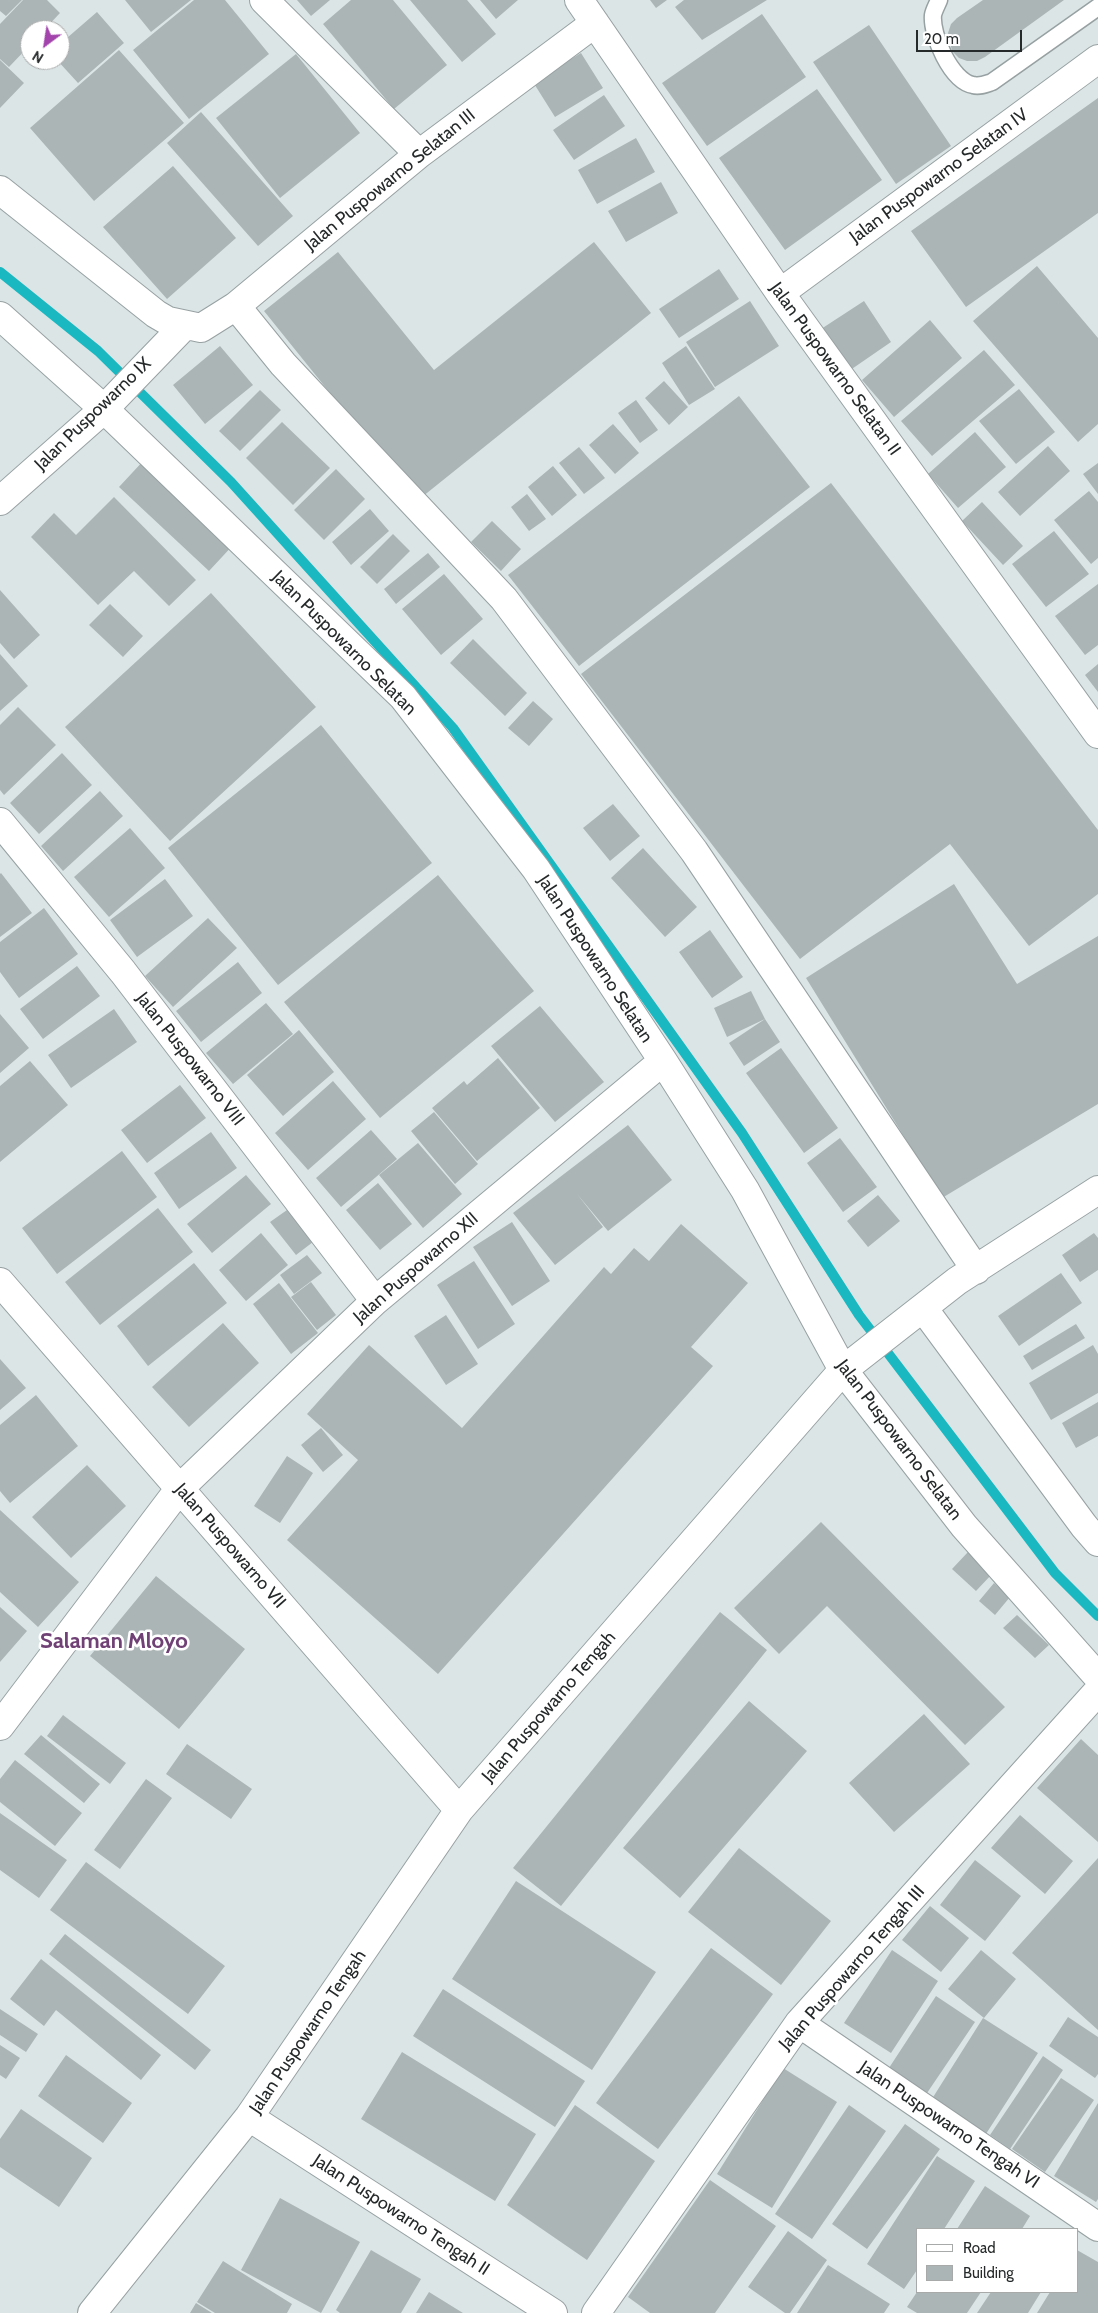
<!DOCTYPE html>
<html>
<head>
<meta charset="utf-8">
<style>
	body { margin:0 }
	#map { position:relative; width:1098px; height:2313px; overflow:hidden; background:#dbe5e6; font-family:Cabin,sans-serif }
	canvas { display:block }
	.legend { position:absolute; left:916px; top:2228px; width:162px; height:65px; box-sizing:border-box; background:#fff; border:1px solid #a8a9a9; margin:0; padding:6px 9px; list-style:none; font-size:15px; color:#252929 }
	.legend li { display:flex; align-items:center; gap:10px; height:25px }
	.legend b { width:25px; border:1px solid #a8a9a9 }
	.north { position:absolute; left:20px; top:20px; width:50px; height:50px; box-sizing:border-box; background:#fff; border:1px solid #a8a9a9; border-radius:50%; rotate:211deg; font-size:14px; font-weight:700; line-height:20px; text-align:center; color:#252929 }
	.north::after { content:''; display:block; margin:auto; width:18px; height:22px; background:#a344ad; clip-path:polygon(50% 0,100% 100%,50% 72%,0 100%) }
	.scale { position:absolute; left:916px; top:30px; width:106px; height:22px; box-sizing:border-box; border:2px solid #252929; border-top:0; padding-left:6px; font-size:15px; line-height:18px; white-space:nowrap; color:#252929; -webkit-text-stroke:4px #fff; paint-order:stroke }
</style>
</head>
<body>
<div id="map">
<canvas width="1098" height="2313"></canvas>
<ul class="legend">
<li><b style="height:6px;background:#fff"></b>Road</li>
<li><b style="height:14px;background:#acb5b6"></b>Building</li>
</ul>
<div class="north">N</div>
<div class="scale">20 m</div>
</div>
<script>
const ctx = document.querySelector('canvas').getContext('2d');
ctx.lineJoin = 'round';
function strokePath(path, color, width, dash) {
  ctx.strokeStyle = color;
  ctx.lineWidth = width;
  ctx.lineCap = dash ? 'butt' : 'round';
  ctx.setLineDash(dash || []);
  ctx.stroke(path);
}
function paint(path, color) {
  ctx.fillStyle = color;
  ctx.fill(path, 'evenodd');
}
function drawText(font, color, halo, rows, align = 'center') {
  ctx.font = font + ' Cabin,sans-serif';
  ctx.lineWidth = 5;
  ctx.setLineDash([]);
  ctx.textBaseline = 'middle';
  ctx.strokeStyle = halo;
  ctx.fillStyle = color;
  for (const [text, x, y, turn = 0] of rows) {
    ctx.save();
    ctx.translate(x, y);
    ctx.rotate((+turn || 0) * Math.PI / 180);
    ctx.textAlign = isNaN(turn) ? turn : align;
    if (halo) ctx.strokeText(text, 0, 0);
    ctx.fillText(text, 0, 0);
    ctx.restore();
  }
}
const stream = new Path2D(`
	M0 272 98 351 231 482 453 728 742 1133 859 1315 1055 1573 1098 1616`);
const building = new Path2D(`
	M0 0H22L6 16 0 11Z
	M23 0H47L60 13 44 30H30V45L9 67 0 59V24Z
	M125 0H191L151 32Z
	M194 0H225L269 54 189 119 133 50Z
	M297 0H330L311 16Z
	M351 0H393L447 65 394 109 323 24Z
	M410 0H467L496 34 462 62Z
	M480 0H518L496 19Z
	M650 0H667L656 8Z
	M684 0H767L702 40 675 7Z
	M983 0H1064L985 57 977 61H967L959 58 952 51 948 33 951 24 957 18Z
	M97 12 124 43 78 83 57 60H60V44Z
	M762 14 806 77 707 146 662 83Z
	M869 25 951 146 896 184 813 62Z
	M119 50 184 123 94 201 30 128Z
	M581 53 603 88 555 117 533 82Z
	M296 54 360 133 280 198 216 118Z
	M0 60 24 83 0 108Z
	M817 89 882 180 785 250 719 158Z
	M604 95 625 126 574 160 553 130Z
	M1098 98V213L966 307 911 231Z
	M201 112 293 216 258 246 167 143Z
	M636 138 655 172 597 204 578 170Z
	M173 166 236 238 167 299 103 227Z
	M661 182 678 213 626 242 608 211Z
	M594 242 651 313 417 501 264 311 338 252 434 370Z
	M1037 266 1098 338V424L1078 442 973 321Z
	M719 269 739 299 679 338 659 309Z
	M750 301 779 346 715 387 686 342Z
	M864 301 891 342 846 373 818 331Z
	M930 320 962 358 894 417 862 380Z
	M220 346 253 385 205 424 173 385Z
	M686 346 715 389 689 405 662 363Z
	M984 350 1015 385 932 456 901 421Z
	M664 381 688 407 669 425 645 398Z
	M1019 389 1055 432 1016 464 979 421Z
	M260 390 281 410 240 451 219 431Z
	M739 396 810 487 579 666 508 575Z
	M636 400 658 430 640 443 618 413Z
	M282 422 330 468 293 505 246 458Z
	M613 424 639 453 615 474 589 445Z
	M975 432 1006 467 958 508 928 474Z
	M1048 446 1070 471 1020 516 998 492Z
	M579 447 605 478 584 494 559 463Z
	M145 459 235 543 209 571 119 487Z
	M1098 463V494L1083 474Z
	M553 466 577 495 552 516 528 487Z
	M336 469 365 499 324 540 294 510Z
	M831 483 1098 830V894L1029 946 950 844 800 959 581 674Z
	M1089 491 1098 502V558L1091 564 1054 520Z
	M527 494 546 519 529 531 511 507Z
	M114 497 196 580 169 606 134 571 98 605 31 537 54 513 76 535Z
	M982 502 1023 546 1003 565 962 521Z
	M370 509 389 531 351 565 332 542Z
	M492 521 521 549 501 571 471 542Z
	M1054 531 1089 574 1046 607 1012 564Z
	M393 534 410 551 377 584 360 567Z
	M428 553 440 567 396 604 384 589Z
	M444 574 483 619 441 655 402 609Z
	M1098 584V645L1085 655 1055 616Z
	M0 590 40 635 14 659 0 643Z
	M211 593 316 707 170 841 65 727Z
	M110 604 143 636 123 657 89 625Z
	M473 639 527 693 505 716 450 663Z
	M0 654 28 686 0 711Z
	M1098 664V692L1085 675Z
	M533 701 553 719 529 746 508 728Z
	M18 707 56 745 4 795 0 790V725Z
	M321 725 432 863 278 985 168 848Z
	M62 753 92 785 39 834 10 803Z
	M100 791 123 816 63 871 41 846Z
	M613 804 640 836 610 861 583 828Z
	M130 828 165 868 109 917 74 877Z
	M643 848 697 907 665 937 611 878Z
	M1 873 32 913 0 937V874Z
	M438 875 534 991 380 1118 284 1002Z
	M165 879 193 916 137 957 110 920Z
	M954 884 1017 984 1098 936V1104L942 1198 806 978Z
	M44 908 78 954 19 998 0 972V942Z
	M208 918 237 948 173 1007 145 976Z
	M710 930 743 977 712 998 679 952Z
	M238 962 262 993 201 1042 176 1011Z
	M77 966 100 996 43 1039 20 1009Z
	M751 991 765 1019 727 1037 714 1008Z
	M266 1003 293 1034 233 1084 206 1053Z
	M540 1006 604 1082 555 1122 491 1046Z
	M114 1009 137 1042 71 1088 48 1055Z
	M0 1014 29 1048 0 1073Z
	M765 1019 780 1042 744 1066 729 1043Z
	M299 1030 334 1072 283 1116 247 1075Z
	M781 1048 838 1128 804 1153 746 1073Z
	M498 1058 540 1108 477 1161 432 1108 464 1081 467 1085Z
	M30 1061 68 1105 0 1162V1086Z
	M333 1081 366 1119 308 1170 275 1133Z
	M180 1085 206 1118 147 1163 121 1130Z
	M434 1112 478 1164 455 1184 411 1131Z
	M628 1125 672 1180 608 1231 577 1194 603 1227 555 1265 513 1213Z
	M371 1130 397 1159 341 1207 316 1178Z
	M211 1132 237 1168 179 1209 154 1173Z
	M840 1138 877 1187 843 1212 807 1163Z
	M418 1143 462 1194 423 1228 379 1175Z
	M122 1151 157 1197 57 1274 22 1228Z
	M246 1175 271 1204 212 1253 187 1224Z
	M378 1183 412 1224 380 1250 346 1210Z
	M878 1195 900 1221 868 1247 847 1221Z
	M158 1208 193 1252 100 1325 65 1282Z
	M287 1210 313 1242 296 1255 270 1222Z
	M512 1222 550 1281 512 1306 473 1247Z
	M681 1224 748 1283 691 1347 713 1366 438 1674 287 1540 358 1460 307 1414 369 1345 462 1428 604 1267 611 1274 634 1248 649 1261Z
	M261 1233 288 1265 246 1301 219 1270Z
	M1094 1233 1098 1238V1270L1080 1282 1062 1255Z
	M307 1255 322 1273 294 1294 280 1275Z
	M474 1261 515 1324 478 1349 437 1285Z
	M194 1263 227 1303 148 1366 117 1326Z
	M1061 1273 1082 1303 1019 1346 998 1316Z
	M311 1282 336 1315 317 1330 291 1297Z
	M279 1283 318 1333 291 1354 253 1304Z
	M446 1315 478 1364 446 1385 414 1336Z
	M223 1323 259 1363 189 1427 152 1387Z
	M1076 1324 1085 1338 1032 1370 1023 1356Z
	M1093 1345 1098 1354V1393L1051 1420 1029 1383Z
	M0 1359 26 1388 0 1410Z
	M36 1395 78 1446 10 1503 0 1491V1425Z
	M1098 1402V1436L1076 1448 1062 1423Z
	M321 1428 343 1455 323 1472 301 1445Z
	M287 1456 313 1473 280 1523 254 1506Z
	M87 1465 126 1506 71 1558 32 1517Z
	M0 1510 79 1582 38 1627 0 1592Z
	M821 1522 1005 1707 965 1745 827 1606 779 1654 734 1608Z
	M968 1552 992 1574 976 1591 952 1569Z
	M156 1576 245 1649 179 1729 90 1656Z
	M994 1583 1010 1597 995 1615 979 1601Z
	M0 1607 27 1631 0 1662Z
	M720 1612 767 1650 561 1906 513 1868Z
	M1017 1615 1049 1645 1035 1658 1003 1628Z
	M749 1701 807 1751 680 1898 623 1848Z
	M924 1714 970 1764 894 1832 849 1783Z
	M63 1715 126 1763 110 1784 47 1736Z
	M41 1735 100 1784 84 1803 24 1754Z
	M1081 1739 1098 1755V1842L1037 1788Z
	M187 1744 252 1789 231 1819 166 1774Z
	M15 1760 82 1813 55 1846 0 1802V1779Z
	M146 1779 172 1798 120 1869 94 1850Z
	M0 1813 67 1860 39 1898 0 1870Z
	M1020 1815 1073 1861 1045 1894 991 1848Z
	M739 1848 831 1921 781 1985 688 1912Z
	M1098 1858V2030L1012 1953Z
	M975 1860 1021 1896 985 1941 940 1905Z
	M86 1862 225 1966 188 2014 50 1910Z
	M516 1881 656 1972 592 2070 452 1979Z
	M930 1906 969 1938 941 1972 902 1940Z
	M65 1934 211 2050 195 2070 49 1954Z
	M711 1948 773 1994 658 2149 596 2103Z
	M892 1950 938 1981 891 2053 844 2023Z
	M981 1950 1016 1979 984 2018 948 1989Z
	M41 1959 161 2055 141 2080 56 2010 44 2026 10 1999Z
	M443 1989 585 2081 555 2127 413 2036Z
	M936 1996 975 2022 925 2096 887 2071Z
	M0 2009 38 2034 26 2052 0 2035Z
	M1068 2017 1098 2037V2074L1095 2078 1049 2046Z
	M983 2018 1038 2053 984 2137 930 2102Z
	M0 2045 20 2058 6 2079 0 2075Z
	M402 2052 536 2134 495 2201 361 2119Z
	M66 2055 132 2103 103 2143 38 2096Z
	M1043 2056 1063 2070 1010 2149 990 2135Z
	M783 2068 837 2102 772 2208 717 2174Z
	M1061 2078 1094 2100 1045 2172 1012 2149Z
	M1098 2103V2199L1096 2202 1054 2176Z
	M575 2105 655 2161 587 2260 507 2205Z
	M849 2105 886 2131 812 2239 775 2214Z
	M21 2109 92 2158 59 2207 0 2167V2139Z
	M905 2124 940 2149 867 2249 832 2224Z
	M937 2156 975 2181 944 2229H917V2270L904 2289 867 2264Z
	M710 2180 776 2226 715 2313H650L628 2297Z
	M985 2186 1030 2216 1022 2229H957Z
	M280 2198 360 2242 321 2313 241 2270Z
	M788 2231 827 2260 790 2313H785L748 2287Z
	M371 2250 421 2279 401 2313H340L336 2310Z
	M1077 2250 1098 2262V2313H1037L1050 2292H1077Z
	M223 2261 292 2304 287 2313H215L197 2302Z
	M828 2265 890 2304 884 2313H797Z
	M429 2292 463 2313H416Z
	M917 2292H981L967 2313H917L907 2307Z
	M991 2292H1041L1028 2313H977Z
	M196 2303 212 2313H190Z`);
const service = new Path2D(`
	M939 0C937 5 934 10 933 15 931 35 951 81 973 85 980 87 986 84 992 82L1098 7`);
const minor = new Path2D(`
	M264 0 419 154
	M579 0 780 293 1098 734
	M0 190 156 314 168 321 201 328 236 306 419 154 595 23
	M780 293 1098 59
	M236 306 283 364 504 599 694 851 976 1270
	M0 316 104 409 403 697 536 869 663 1061 745 1190 843 1370 964 1526 1098 1677
	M0 501 104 409 184 326
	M0 822 123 972 375 1301
	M0 1282 459 1810
	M923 1308 1084 1526 1098 1542
	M0 1726 180 1488 375 1301 663 1061
	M799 2023 1098 2227
	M249 2117 553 2313
	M92 2313 249 2117 459 1810 843 1370 957 1281 1098 1190
	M596 2313 799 2023 1098 1691`);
const streetNames = [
	["Jalan Puspowarno Selatan IV",939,176,-36],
	["Jalan Puspowarno Selatan III",390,180,-39],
	["Jalan Puspowarno Selatan II",835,369,54],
	["Jalan Puspowarno IX",93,414,-44],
	["Jalan Puspowarno Selatan",344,643,45],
	["Jalan Puspowarno Selatan",595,959,57],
	["Jalan Puspowarno VIII",190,1059,52],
	["Jalan Puspowarno XII",416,1268,-41],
	["Jalan Puspowarno Selatan",899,1440,53],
	["Jalan Puspowarno VII",230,1546,49],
	["Jalan Puspowarno Tengah",549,1707,-49],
	["Jalan Puspowarno Tengah III",852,1968,-49],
	["Jalan Puspowarno Tengah",308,2032,-56],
	["Jalan Puspowarno Tengah VI",949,2125,34],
	["Jalan Puspowarno Tengah II",401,2215,33]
];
const districtNames = [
	["Salaman Mloyo",114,1642]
];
strokePath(stream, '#1ab8c0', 10);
paint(building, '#acb5b6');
strokePath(service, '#98a1a2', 19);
strokePath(minor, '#98a1a2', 30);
strokePath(service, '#fff', 16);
strokePath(minor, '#fff', 28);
drawText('18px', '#252929', '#fff', streetNames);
drawText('bold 22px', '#704175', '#fff', districtNames);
</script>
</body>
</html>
